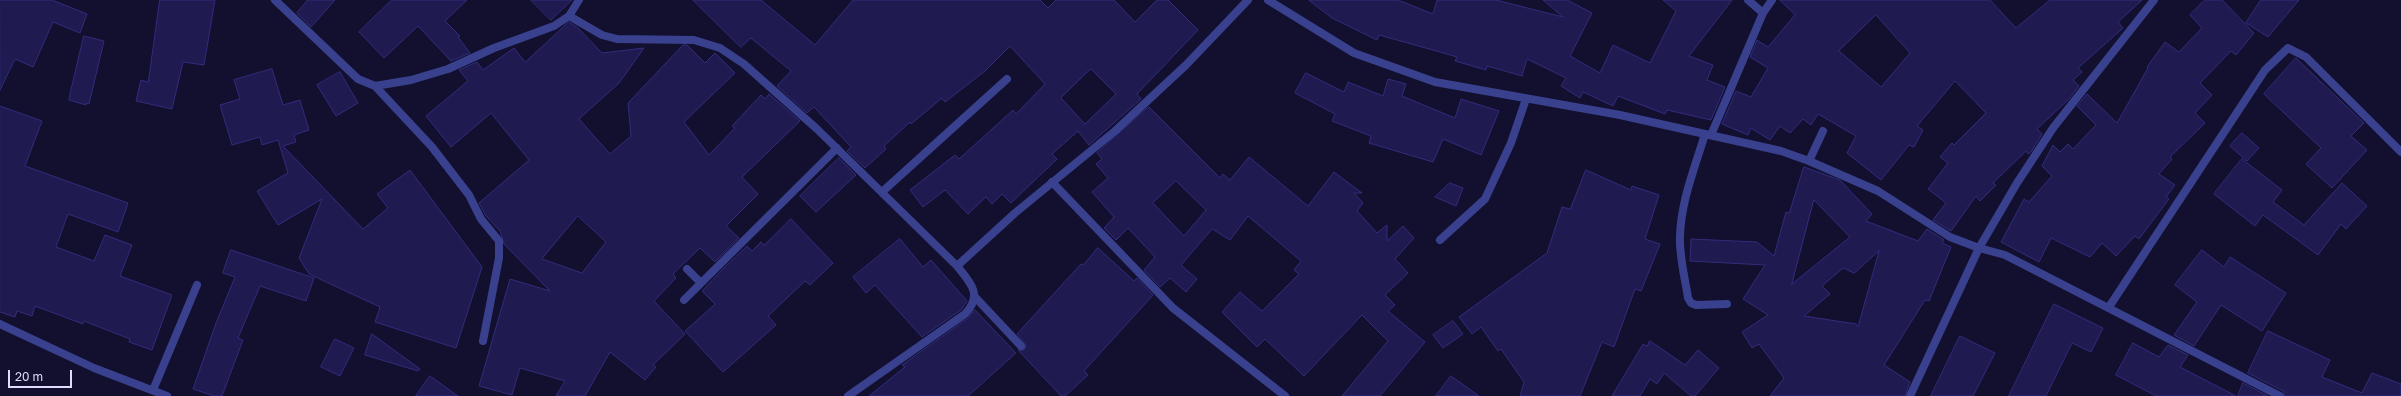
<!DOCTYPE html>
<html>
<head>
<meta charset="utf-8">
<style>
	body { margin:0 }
	#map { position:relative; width:2401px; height:396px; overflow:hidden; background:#12102e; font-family:"Golos Text",sans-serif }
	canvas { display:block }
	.scale { position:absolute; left:8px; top:370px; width:64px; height:18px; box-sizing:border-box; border:2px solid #dedeff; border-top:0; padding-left:5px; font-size:12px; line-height:14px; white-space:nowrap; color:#dedeff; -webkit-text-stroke:3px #12102e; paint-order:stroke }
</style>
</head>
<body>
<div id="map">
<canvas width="2401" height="396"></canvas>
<div class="scale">20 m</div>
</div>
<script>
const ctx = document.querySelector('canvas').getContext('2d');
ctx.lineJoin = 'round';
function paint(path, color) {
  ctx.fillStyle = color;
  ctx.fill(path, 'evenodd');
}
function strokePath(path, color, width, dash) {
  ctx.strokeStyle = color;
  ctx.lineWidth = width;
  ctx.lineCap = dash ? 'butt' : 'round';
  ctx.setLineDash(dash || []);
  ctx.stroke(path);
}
const building = new Path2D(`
	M0 0H52L87 14 80 33 53 22 33 67 15 59 0 90Z
	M160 0H215L204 65 183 62 172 109 136 101 141 80 148 82Z
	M308 0H335L311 27 297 13Z
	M392 0H467L445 21 460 36 458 37 470 53 451 61 418 26 384 58 359 32Z
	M531 0H572L551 20Z
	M693 0H761L815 45 853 0H1040L1048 8 1056 0H1114L1135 22 1157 0H1168L1198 30 1137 94 1141 99 1089 145 1078 131 1052 154 1057 159 1011 203 1002 194 992 204 986 197 968 214 945 190 923 207 910 190 955 155 959 159 1013 110 1016 114 1045 84 1010 46 985 71 945 102 942 98 911 124 910 122 884 146 886 149 865 168 847 151 851 147 814 107 807 113 777 86 791 71 751 38 741 47ZM1091 69 1116 94 1085 124 1061 98Z
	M1309 0H1398L1433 14 1437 0H1496L1563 17 1543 0H1567L1592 13 1570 56 1600 73 1613 45 1650 63 1676 11 1663 0H1732L1689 56 1713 65 1707 80 1725 87 1711 120 1667 110 1665 114 1618 96 1613 106 1583 92 1580 98 1561 86 1566 78 1527 59 1522 76 1487 66 1486 70 1455 61 1457 57 1440 52 1379 35 1377 40 1332 18Z
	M1780 0H1990L2016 28 2050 0H2142L2118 22 2123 28 2078 68 2082 72 2073 80 2079 86 2069 99 2037 129 2042 134 2031 152 2028 154 2026 151 1993 183 1996 185 1980 201 1976 196 1951 231 1933 220 1946 203 1928 189 1948 163 1940 157 1952 143 1954 145 1986 113 1955 81 1917 126 1923 130 1914 147 1909 145 1881 180 1847 153 1856 136 1818 114 1811 125 1803 119 1790 133 1780 126 1770 140 1751 128 1748 135 1722 124 1736 91 1751 97 1768 68 1750 57 1757 40 1768 47 1795 15ZM1876 15 1910 53 1881 87 1839 51Z
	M2205 0H2222L2254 33 2236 55 2231 51 2200 83 2212 95 2195 113 2205 123 2170 157 2172 159 2159 174 2175 185 2166 197 2169 199 2139 239 2135 236 2116 256 2102 243 2090 257 2051 238 2039 262 2001 242 2024 199 2029 202 2052 176 2042 166 2053 145 2060 152 2068 144 2073 149 2096 125 2077 106 2087 94 2117 123 2148 68 2147 67 2165 42 2179 52 2202 28 2190 15Z
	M2261 0H2299L2268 37 2246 23Z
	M569 22 578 28 602 53 644 48 619 83 579 119 610 154 631 136 628 103 683 45H687L705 63 715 53 735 73 684 122 709 155 735 128 732 126 761 95 765 99 769 94 800 121 742 177 758 194 726 226 739 238 715 262 700 248 673 274 676 278 654 301 685 334 653 365 656 367 645 380 610 352 585 396H556L565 381 520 368 512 395 479 386 510 279 550 291 504 244 500 231 486 216 479 203 529 160 491 113 451 147 426 116 468 81 459 70 477 62 483 70 514 48 525 62ZM578 216 606 242 582 273 542 259Z
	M84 36 104 41 89 104 86 103V105L69 100Z
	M2296 58 2364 123 2351 136 2367 150 2332 188 2306 164 2321 148 2264 94Z
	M272 69 283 105 300 100 309 130 294 135 296 142 283 146 363 229 388 208 377 194 410 170 482 267 456 348 375 322 380 307 309 274 299 258 322 199 278 225 257 191 288 173 278 140 262 145 260 137 232 145 220 105 240 99 234 80Z
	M340 72 358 103 336 116 317 85Z
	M1306 73 1344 92 1348 82 1383 96 1388 79 1406 84 1402 96 1455 118 1461 99 1499 111 1481 155 1443 139 1433 162 1369 143 1371 136 1332 121 1335 114 1295 93Z
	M0 106 42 121 25 166 128 203 118 232 68 214 56 247 94 261 105 235 132 245 120 276 172 295 152 350 129 342 130 339 84 321 83 324 35 306 32 316 17 311 15 317 0 312Z
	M1149 107 1220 178 1223 174 1230 180 1249 157 1308 206 1334 172 1362 193H1354L1363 203 1357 211 1377 233 1387 225V241L1403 226 1414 238 1395 259 1408 273 1385 295 1395 305 1388 311 1425 342 1380 396H1342L1388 341 1362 315 1304 376 1265 339 1257 347 1222 312 1240 292 1262 311 1299 274 1294 270 1301 261 1248 216 1230 240 1212 229 1181 265 1197 279 1186 292 1170 278 1160 287 1144 270 1155 257 1128 228 1116 240 1104 228 1114 217 1092 192 1108 178 1096 164 1102 159 1097 153ZM1176 181 1206 210 1184 236 1153 203Z
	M2242 133 2259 148 2247 161 2230 146Z
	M839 158 856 175 816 212 800 196Z
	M2242 159 2282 190 2273 202 2304 225 2342 183 2367 206 2346 229 2341 224 2318 255 2263 215 2255 226 2214 194Z
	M1804 167 1840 180 1872 214 1866 221 1918 241 1927 229 1944 240 1942 243 1951 247 1929 301 1925 300 1884 365 1910 382 1905 396H1770L1784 378 1759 344 1752 348 1742 332 1768 315 1743 299 1765 265 1690 261 1691 239 1757 242 1774 256 1786 212 1789 213ZM1814 200 1850 237 1792 284ZM1879 251 1858 327 1856 324 1804 316 1830 294 1822 286 1843 268 1854 273Z
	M1586 170 1631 190 1632 186 1659 195 1645 239 1660 244 1641 291 1635 289 1614 347 1602 342 1580 396H1520L1524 382 1501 349 1498 351 1481 327 1472 334 1459 317 1547 253 1562 207 1570 209Z
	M1450 183 1463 188 1456 206 1435 197Z
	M791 219 833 263 810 285 805 281 768 316 776 325 723 372 685 331 715 304 702 291 723 269 747 246 752 251 761 242 764 245Z
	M900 239 923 267 931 260 967 301 961 310 922 337 875 285 866 293 853 277Z
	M1098 248 1134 281 1137 278 1153 295 1084 371 1088 375 1065 396H1061L1018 350H1024L1026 345 1017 334 1081 264 1083 265Z
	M231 250 314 278 306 301 260 286 238 338 243 340 222 396H214L193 389 216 323 235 277 223 273Z
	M2202 250 2224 267 2230 257 2286 293 2262 331 2221 305 2194 346 2174 335 2197 302 2175 285Z
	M2054 304 2103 328 2091 352 2072 343 2046 396H2009Z
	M975 310 1016 353 968 396H869L905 367 902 365 968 318Z
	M1453 321 1463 334 1443 348 1433 335Z
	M2268 331 2330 360 2322 377 2362 393 2372 373 2401 384V396H2285L2283 391 2248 373Z
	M372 334 420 369 418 371 365 355Z
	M1960 336 1995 353 1973 396H1931Z
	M335 339 354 348 340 376 321 367Z
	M1650 341 1685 365 1698 350 1719 368 1695 396H1691L1664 373 1657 384 1650 379 1640 396H1612L1643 344 1647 346Z
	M2133 343 2159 357 2168 345 2188 355 2180 367 2236 396H2156L2116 375Z
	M430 376 458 396H416Z
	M1451 376 1479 396H1436Z
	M2243 383 2268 396H2238Z`);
const minor = new Path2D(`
	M275 0 358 79 375 86 411 80 448 69 494 48 554 26 569 16 579 0
	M1268 0 1354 53 1435 82 1620 115 1781 151 1809 161 1823 131
	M1763 13 1772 0
	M569 16 602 35 617 39 694 40 720 48 744 64 817 129 957 266 1015 213 1115 131 1186 65 1248 0
	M375 86 432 147 469 195 481 219 499 241V258L483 341
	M1705 134C1695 167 1681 201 1680 236 1679 256 1685 278 1688 298L1691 303 1696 305 1727 304
	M1711 135 1763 13 1748 0
	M1809 161 1878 191 1950 237 1979 248 2005 255 2280 396
	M1052 182 1173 308 1285 396
	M882 192 1007 79
	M1440 240 1485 199 1511 143 1526 99
	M687 269 701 283
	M975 297 1021 346
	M684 300 837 148
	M2109 307 2265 70 2288 48 2306 57 2401 152
	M0 324 94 368 167 396
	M153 390 197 285
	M848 396 965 314C983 295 971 283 957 266
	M1910 396 1979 248 2017 183 2053 128 2154 0`);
paint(building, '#1f1b50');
strokePath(building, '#322c7d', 1);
strokePath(minor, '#39418f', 8);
</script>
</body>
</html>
